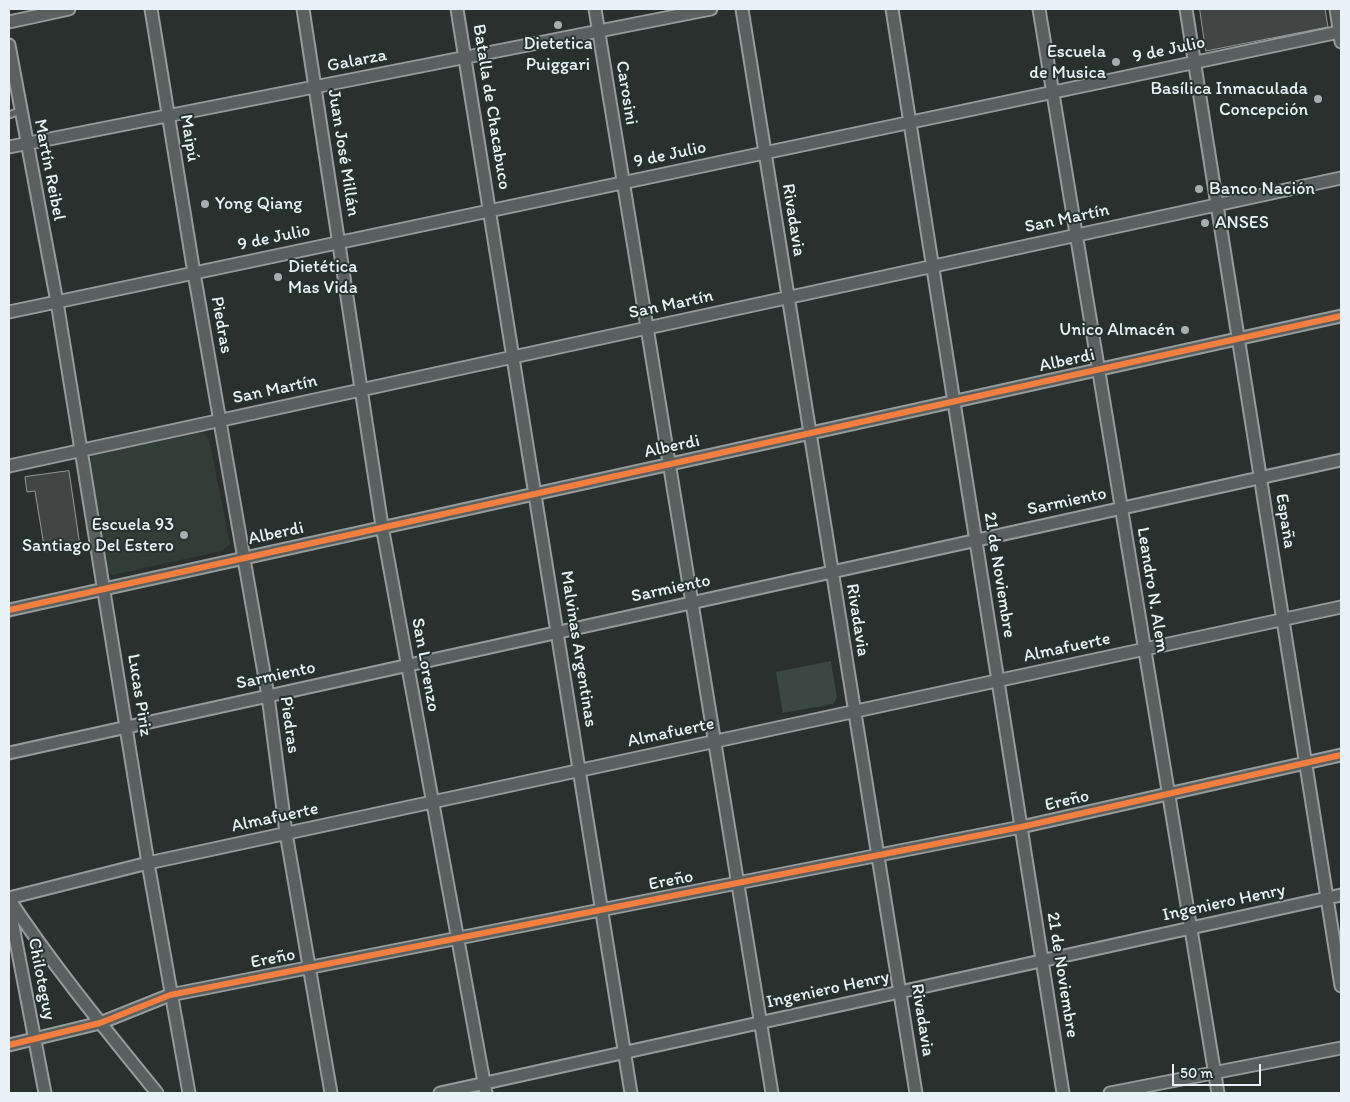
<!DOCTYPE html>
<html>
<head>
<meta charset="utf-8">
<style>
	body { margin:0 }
	#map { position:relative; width:1350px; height:1102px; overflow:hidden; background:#29302d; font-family:Itim,sans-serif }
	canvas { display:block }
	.frame { position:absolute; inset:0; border:10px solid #e8f1f8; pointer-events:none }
	.scale { position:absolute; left:1172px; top:1064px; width:89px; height:22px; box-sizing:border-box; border:2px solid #e8f1f8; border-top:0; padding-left:6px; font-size:15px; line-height:18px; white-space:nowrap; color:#e8f1f8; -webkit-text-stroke:4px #26332d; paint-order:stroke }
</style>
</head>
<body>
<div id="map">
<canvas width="1350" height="1102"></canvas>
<div class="frame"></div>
<div class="scale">50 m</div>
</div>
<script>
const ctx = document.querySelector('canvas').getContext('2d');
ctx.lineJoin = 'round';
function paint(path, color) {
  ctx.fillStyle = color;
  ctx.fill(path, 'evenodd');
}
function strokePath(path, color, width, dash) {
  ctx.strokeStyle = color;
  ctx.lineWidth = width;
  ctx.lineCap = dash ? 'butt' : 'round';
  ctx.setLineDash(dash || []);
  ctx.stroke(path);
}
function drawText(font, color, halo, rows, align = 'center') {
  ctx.font = font + ' Itim,sans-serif';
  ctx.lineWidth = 4;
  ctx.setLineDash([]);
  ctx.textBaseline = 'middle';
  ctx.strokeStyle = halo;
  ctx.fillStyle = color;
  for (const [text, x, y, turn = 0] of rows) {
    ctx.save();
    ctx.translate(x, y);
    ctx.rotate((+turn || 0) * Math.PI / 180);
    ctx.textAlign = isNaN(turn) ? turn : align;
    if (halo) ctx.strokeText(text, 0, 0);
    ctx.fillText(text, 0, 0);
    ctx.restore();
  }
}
const built = new Path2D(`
	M203 432 209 439 230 544 222 551 112 575 107 569 89 462 93 455Z`);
const green = new Path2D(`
	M831 661 837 698 833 704 783 713 776 672Z`);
const building = new Path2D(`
	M1200 9H1325L1328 27 1206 51Z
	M69 471 80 546 45 552 35 491 27 492 25 477Z`);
const service = new Path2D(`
	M9 115 20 111`);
const minor = new Path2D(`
	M151 9 194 273 268 696 286 833 331 1093
	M303 9 382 526 486 1093
	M457 9 631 1093
	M595 9 772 1093
	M742 9 916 1093
	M892 9 1063 1093
	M1039 9 1218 1093
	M1186 9 1341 986
	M1336 9 1341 42
	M9 22 69 9
	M9 45 57 302 148 863 189 1093
	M9 147 711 9
	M9 312 1339 32
	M9 466 1341 178
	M9 610 1341 316
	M9 753 1341 460
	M9 898 148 863 1341 607
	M9 899C54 967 106 1030 157 1093
	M9 905 45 1093
	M9 1045 100 1023 170 995 1021 827 1341 755
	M440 1093 1341 895
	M1110 1093 1341 1048`);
const cycleway = new Path2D(`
	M9 610 1341 316
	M9 1045 100 1023 170 995 1021 827 1341 755`);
const markers = [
	[558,25,5,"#a5adb1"],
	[1116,62,5,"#a5adb1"],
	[1318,99,5,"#a5adb1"],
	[1199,189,5,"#a5adb1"],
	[205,204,5,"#a5adb1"],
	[1205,223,5,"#a5adb1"],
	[278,277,5,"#a5adb1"],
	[1185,330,5,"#a5adb1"],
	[184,535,5,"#a5adb1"]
];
const poiNames = [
	["Dietetica",558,44,"center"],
	["Puiggari",558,65,"center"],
	["Escuela",1106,52],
	["de Musica",1106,73],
	["Basílica Inmaculada",1308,89],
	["Concepción",1308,110],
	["Banco Nación",1209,189,"left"],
	["Yong Qiang",215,204,"left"],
	["ANSES",1215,223,"left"],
	["Dietética",288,267,"left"],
	["Mas Vida",288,288,"left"],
	["Unico Almacén",1175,330],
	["Escuela 93",174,525],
	["Santiago Del Estero",174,546]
];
const streetNames = [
	["9 de Julio",1169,50,-12],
	["Galarza",357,61,-11],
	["Carosini",626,93,81],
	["Batalla de Chacabuco",491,107,81],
	["Maipú",189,138,81],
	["Juan José Millán",343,153,81],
	["9 de Julio",670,155,-12],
	["Martín Reibel",49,170,79],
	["San Martín",1067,219,-12],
	["Rivadavia",793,220,81],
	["9 de Julio",274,238,-12],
	["San Martín",671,305,-12],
	["Piedras",221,325,80],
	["Alberdi",1067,361,-12],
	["San Martín",275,390,-12],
	["Alberdi",672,447,-12],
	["Sarmiento",1067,502,-12],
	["España",1285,521,81],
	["Alberdi",276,534,-12],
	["21 de Noviembre",999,575,81],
	["Sarmiento",671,589,-12],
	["Leandro N. Alem",1152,590,81],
	["Rivadavia",857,620,81],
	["Almafuerte",1067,648,-12],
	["Malvinas Argentinas",578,649,81],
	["San Lorenzo",425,665,80],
	["Sarmiento",276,676,-12],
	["Lucas Piriz",139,695,81],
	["Piedras",289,725,82],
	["Almafuerte",671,733,-12],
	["Ereño",1067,801,-13],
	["Almafuerte",275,818,-12],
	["Ereño",671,881,-11],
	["Ingeniero Henry",1224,903,-12],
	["Ereño",273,959,-11],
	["21 de Noviembre",1062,975,81],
	["Chiloteguy",41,979,79],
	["Ingeniero Henry",828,990,-12],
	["Rivadavia",922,1020,81]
];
paint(built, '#323d38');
paint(green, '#3b4743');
paint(building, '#414644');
strokePath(building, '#959a9a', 1);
strokePath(service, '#959a9a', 9);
strokePath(minor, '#959a9a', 15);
strokePath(service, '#5a6060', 5.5);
strokePath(minor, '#5a6060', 11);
strokePath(cycleway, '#f27e40', 6);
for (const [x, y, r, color] of markers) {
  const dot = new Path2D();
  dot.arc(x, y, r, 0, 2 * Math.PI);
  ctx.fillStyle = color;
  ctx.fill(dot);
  strokePath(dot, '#26332d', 2);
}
drawText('18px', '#e8f1f8', '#26332d', poiNames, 'right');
drawText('18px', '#e8f1f8', '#26332d', streetNames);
</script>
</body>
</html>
